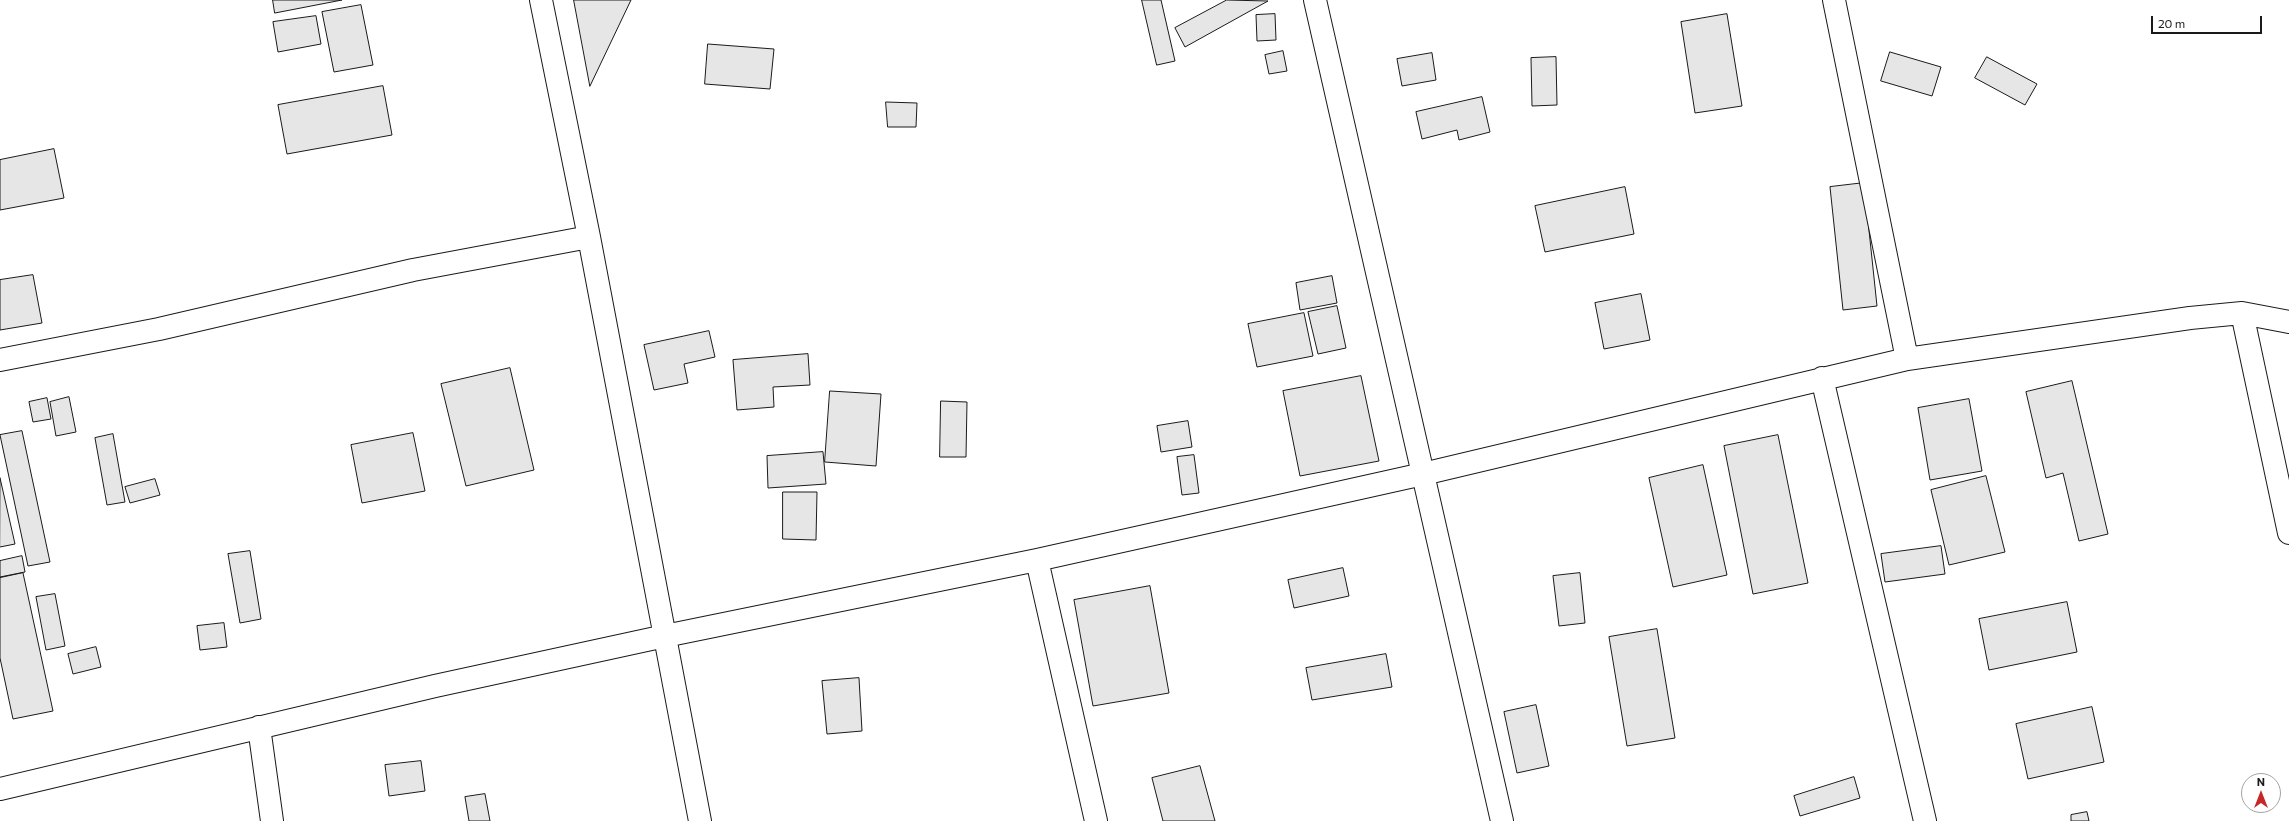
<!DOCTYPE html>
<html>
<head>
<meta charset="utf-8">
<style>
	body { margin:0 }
	#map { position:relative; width:2289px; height:821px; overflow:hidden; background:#fff; font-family:Commissioner,sans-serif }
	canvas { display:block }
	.north { position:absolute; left:2241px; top:773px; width:40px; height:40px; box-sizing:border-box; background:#fff; border:1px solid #a3a3a3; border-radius:50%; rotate:0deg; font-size:11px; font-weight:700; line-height:16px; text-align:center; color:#1a1a1a }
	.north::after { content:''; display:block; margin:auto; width:14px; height:18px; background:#c62828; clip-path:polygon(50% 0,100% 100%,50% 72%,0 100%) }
	.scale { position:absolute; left:2151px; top:16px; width:111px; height:18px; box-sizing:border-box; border:2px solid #1a1a1a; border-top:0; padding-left:5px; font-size:12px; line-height:14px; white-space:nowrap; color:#1a1a1a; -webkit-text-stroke:3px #fff; paint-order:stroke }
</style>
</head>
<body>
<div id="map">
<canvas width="2289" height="821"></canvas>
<div class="north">N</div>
<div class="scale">20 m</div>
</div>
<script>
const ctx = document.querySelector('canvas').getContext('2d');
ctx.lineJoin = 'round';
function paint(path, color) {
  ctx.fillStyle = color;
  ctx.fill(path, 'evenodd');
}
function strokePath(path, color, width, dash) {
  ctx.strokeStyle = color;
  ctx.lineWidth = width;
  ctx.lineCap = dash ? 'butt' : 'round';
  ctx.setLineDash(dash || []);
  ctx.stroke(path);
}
const building = new Path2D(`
	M273 0H342L275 13Z
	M574 0H631L590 86Z
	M1142 0H1161L1175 61 1157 65Z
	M1227 0 1268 1 1185 47 1175 28Z
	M361 5 373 65 334 72 322 12Z
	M1275 14 1276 40 1257 41 1256 15Z
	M1727 14 1742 106 1695 113 1681 22Z
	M316 16 321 44 278 52 273 22Z
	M708 44 774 49 770 89 705 84Z
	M1283 51 1287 71 1269 74 1265 55Z
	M1890 52 1941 67 1932 96 1881 81Z
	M1432 53 1436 80 1402 86 1397 59Z
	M1556 57 1557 105 1532 106 1531 58Z
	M1987 57 2037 84 2025 105 1975 78Z
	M383 86 392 135 287 154 278 105Z
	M1482 97 1490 132 1459 140 1457 130 1422 139 1416 112Z
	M886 102 917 103 916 127H888Z
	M54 149 64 198 0 210V160Z
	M1864 183 1877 306 1843 310 1830 187Z
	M1625 187 1634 234 1545 252 1535 206Z
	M33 275 42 323 0 330V280Z
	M1332 276 1337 303 1300 310 1296 283Z
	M1641 294 1650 340 1604 349 1595 303Z
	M1337 306 1346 348 1318 354 1308 312Z
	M1304 313 1313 356 1257 367 1248 324Z
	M709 331 715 357 684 364 688 383 654 390 644 345Z
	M808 354 810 385 773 387 774 407 737 410 733 360Z
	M510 368 534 470 466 486 441 384Z
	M1361 376 1379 461 1300 476 1283 391Z
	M2072 381 2108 534 2079 541 2063 473 2046 478 2026 392Z
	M830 391 881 394 876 466 825 462Z
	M69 397 76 432 56 436 50 402Z
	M47 398 51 419 33 422 29 402Z
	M1969 399 1982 471 1930 480 1918 408Z
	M941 401 967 402 966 457H940Z
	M1188 421 1192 447 1161 452 1157 426Z
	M22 431 50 562 28 566 0 435Z
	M413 433 425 491 362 503 351 445Z
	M113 434 125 502 107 505 95 438Z
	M1778 435 1808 583 1753 594 1724 446Z
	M823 452 826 484 768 488 767 456Z
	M1194 455 1199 493 1182 495 1177 457Z
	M1703 465 1727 575 1673 587 1649 478Z
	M1986 476 2005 552 1949 565 1931 490Z
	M0 478 15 544 0 547Z
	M155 479 160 495 130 503 125 487Z
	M783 492H817L816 540 783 539Z
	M1941 546 1945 574 1885 582 1881 554Z
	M250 551 261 619 240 623 228 554Z
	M22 556 25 572 0 577V561Z
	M1343 568 1349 596 1294 608 1288 580Z
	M23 573 53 711 13 719 0 658V578Z
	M1580 573 1585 623 1559 626 1553 576Z
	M1150 586 1169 693 1093 706 1074 600Z
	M55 594 65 646 46 650 36 597Z
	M2067 602 2077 652 1989 670 1979 619Z
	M224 623 227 647 200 650 197 626Z
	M1657 629 1675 738 1627 746 1609 637Z
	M96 647 101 667 73 674 68 654Z
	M1386 654 1392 687 1312 700 1306 668Z
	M859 678 862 731 827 734 822 681Z
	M1536 705 1549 766 1517 773 1504 712Z
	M2092 707 2104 762 2028 779 2016 724Z
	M421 761 425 791 389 796 385 765Z
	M1200 766 1215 821H1163L1152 778Z
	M1854 777 1860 798 1800 816 1794 796Z
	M485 794 490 821H469L465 797Z
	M2087 812 2089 821H2071V815Z`);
const minor = new Path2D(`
	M541 0 589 237 700 821
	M1315 0 1502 821
	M1834 0 1907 359
	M2242 313 2289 533
	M0 360 159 329 413 270 589 237
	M1822 378 1925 821
	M1037 560 1096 821
	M259 727 272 821
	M0 789 435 686 665 636 1037 560 1423 474 1907 359 2190 318 2242 313 2289 322`);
paint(building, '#e6e6e6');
strokePath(building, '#1a1a1a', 1);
strokePath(minor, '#1a1a1a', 24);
strokePath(minor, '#fff', 22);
</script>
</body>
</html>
